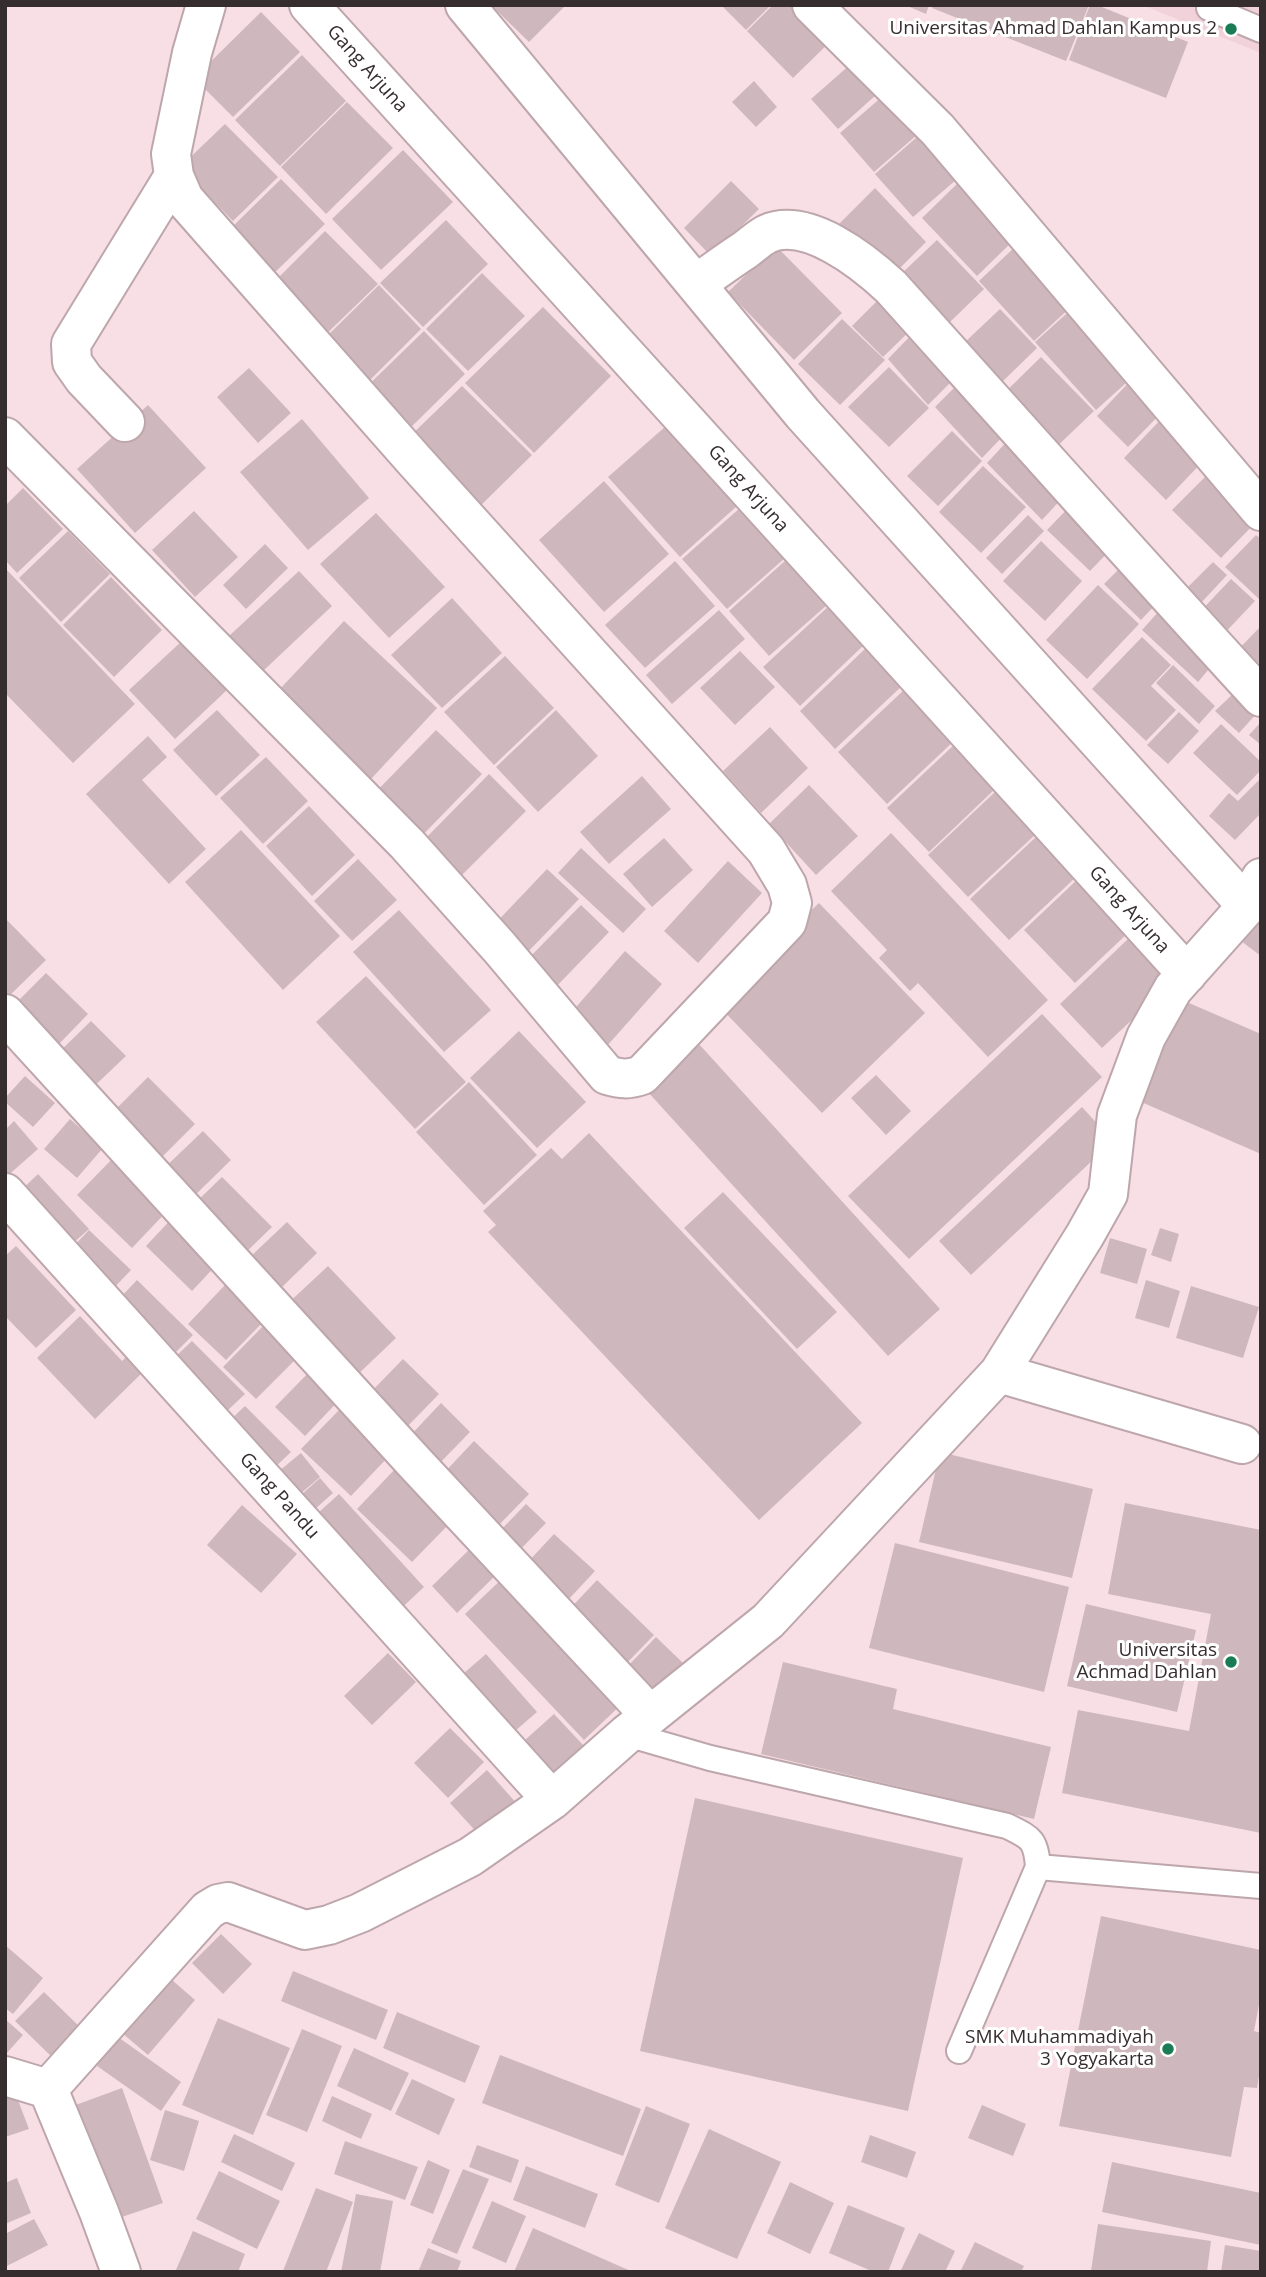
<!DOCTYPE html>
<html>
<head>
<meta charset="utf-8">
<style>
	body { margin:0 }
	#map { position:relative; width:1266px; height:2277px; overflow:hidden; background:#f7dfe5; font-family:"Open Sans",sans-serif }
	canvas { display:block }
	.frame { position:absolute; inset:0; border:7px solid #362d2f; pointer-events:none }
</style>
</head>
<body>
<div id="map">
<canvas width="1266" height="2277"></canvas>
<div class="frame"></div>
</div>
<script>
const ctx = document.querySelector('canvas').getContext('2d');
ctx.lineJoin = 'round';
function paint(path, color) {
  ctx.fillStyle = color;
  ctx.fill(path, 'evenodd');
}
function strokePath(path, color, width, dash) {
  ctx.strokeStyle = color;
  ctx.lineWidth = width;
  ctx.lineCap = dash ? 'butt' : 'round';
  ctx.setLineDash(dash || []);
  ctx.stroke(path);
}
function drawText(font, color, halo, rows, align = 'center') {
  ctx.font = font + ' "Open Sans",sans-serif';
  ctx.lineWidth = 6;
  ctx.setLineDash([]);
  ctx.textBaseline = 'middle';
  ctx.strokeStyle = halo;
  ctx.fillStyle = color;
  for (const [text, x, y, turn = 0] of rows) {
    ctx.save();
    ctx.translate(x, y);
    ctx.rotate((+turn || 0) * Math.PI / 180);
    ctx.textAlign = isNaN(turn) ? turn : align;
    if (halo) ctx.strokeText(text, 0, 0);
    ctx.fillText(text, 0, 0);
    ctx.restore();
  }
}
const built = new Path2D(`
	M1142 5H1261V53Z`);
const building = new Path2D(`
	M491 5H566L529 42Z
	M721 5H771L746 30Z
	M773 5H808L837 35 793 78 747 31Z
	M905 5H929L926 14Z
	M933 5H1089L1066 61 932 8Z
	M1090 5H1097L1188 42 1166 98 1069 60Z
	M261 12 300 52 233 117 194 78Z
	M302 55 346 101 280 166 235 120Z
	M860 56 886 86 838 129 811 99Z
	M754 81 777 107 756 127 732 102Z
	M891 89 925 128 874 172 840 133Z
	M347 102 393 148 326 214 281 167Z
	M225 124 278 177 233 221 180 167Z
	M926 129 964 173 913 217 875 174Z
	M403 150 453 202 381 270 332 219Z
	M281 179 325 224 269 278 225 234Z
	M731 181 759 209 711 256 684 228Z
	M959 182 1015 239 977 276 922 218Z
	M875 188 926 242 891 277 839 224Z
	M446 220 488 264 423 327 380 283Z
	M325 231 378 284 319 341 268 288Z
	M937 240 984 289 949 323 901 274Z
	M1018 244 1073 305 1034 341 979 281Z
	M776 246 842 313 794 360 728 292Z
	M482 273 525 316 468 371 426 329Z
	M379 285 421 329 364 386 321 342Z
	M886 292 917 324 883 357 852 326Z
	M1075 306 1136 374 1096 410 1035 342Z
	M543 307 611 376 534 453 465 383Z
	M1000 309 1037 348 1001 383 964 343Z
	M842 319 885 360 840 405 798 364Z
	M916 330 956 377 928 405 888 359Z
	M424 331 465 374 400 438 358 395Z
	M1041 357 1094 411 1050 453 998 399Z
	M889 367 929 408 889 447 848 407Z
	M249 368 291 413 258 443 217 397Z
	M1135 376 1167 407 1128 447 1097 416Z
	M960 382 1007 432 982 458 935 407Z
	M462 386 532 455 474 512 404 442Z
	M148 405 206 468 135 533 77 469Z
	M1166 414 1209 455 1166 500 1124 458Z
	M302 419 369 498 308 550 240 472Z
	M666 426 737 506 680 557 608 477Z
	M952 431 982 461 938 506 907 476Z
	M1012 436 1067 493 1042 520 987 463Z
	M983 466 1026 507 981 553 939 512Z
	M1214 468 1261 517 1221 558 1172 510Z
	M604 481 669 554 604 612 539 540Z
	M23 488 63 529 17 573 5 560V506Z
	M1072 504 1115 545 1090 571 1047 530Z
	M740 508 785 558 727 609 682 559Z
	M194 511 238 557 195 597 152 550Z
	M376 513 445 587 389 638 320 564Z
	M1028 515 1044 531 1002 574 986 558Z
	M68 531 110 574 61 622 19 578Z
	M1256 535 1261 539 1259 599 1225 567Z
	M1041 541 1082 581 1045 621 1003 581Z
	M265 544 288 568 246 609 223 585Z
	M786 560 827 605 769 656 729 611Z
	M675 561 715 606 645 668 605 625Z
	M1213 562 1227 575 1200 604 1185 590Z
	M1121 567 1156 604 1141 620 1104 584Z
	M5 568 135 704 73 763 5 693Z
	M299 571 332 606 262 672 229 636Z
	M111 577 162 630 114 677 63 625Z
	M1231 579 1255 601 1219 639 1196 616Z
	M1098 585 1139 624 1087 679 1046 640Z
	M452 598 502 653 442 708 391 655Z
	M831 604 867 642 800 706 763 667Z
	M719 610 745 639 672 704 646 675Z
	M1159 611 1214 663 1198 682 1142 630Z
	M344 621 437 708 371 779 278 691Z
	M1261 626V660L1246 676 1229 659Z
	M1142 637 1171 665 1151 686 1176 710 1146 741 1092 689Z
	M183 640 228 689 175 739 129 690Z
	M867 647 903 685 835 749 800 711Z
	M740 651 775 687 735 725 700 688Z
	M505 656 554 708 494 765 444 712Z
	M1173 665 1215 706 1199 724 1156 683Z
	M906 688 955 740 887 804 838 752Z
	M1236 691 1258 712 1239 733 1215 711Z
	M217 710 260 755 216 796 173 750Z
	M556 710 598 756 538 812 496 767Z
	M1179 712 1199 731 1168 764 1147 745Z
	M1261 722V745L1249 735Z
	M1221 724 1261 762V770L1237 795 1193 753Z
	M770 727 808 768 761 813 723 771Z
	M436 730 482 774 414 844 369 799Z
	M148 736 167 757 142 780 206 849 169 884 86 794Z
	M955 744 996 788 929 852 887 808Z
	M266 757 308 801 263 844 220 798Z
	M489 774 526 811 457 880 420 844Z
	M642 776 671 809 609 864 580 832Z
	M1261 778V813L1235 840 1209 816 1229 793 1238 801Z
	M809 785 858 836 816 875 769 824Z
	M996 791 1036 834 968 897 928 855Z
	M309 806 355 855 312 896 266 846Z
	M241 830 340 936 283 990 185 882Z
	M891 833 1048 1000 988 1057 918 983 910 991 879 958 887 950 831 891Z
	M1037 836 1076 877 1009 940 970 899Z
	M664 838 693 870 652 907 623 874Z
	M581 848 646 909 623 933 558 873Z
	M358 859 397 900 352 941 314 901Z
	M728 861 762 893 698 963 664 931Z
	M547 869 579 899 521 959 490 929Z
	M1079 878 1130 931 1075 983 1024 930Z
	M819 903 925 1013 822 1113 715 1002Z
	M581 905 609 932 552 991 524 963Z
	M399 910 491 1010 444 1052 353 952Z
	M1261 917V956L1233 935Z
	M5 918 46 960 5 1000Z
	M1128 939 1170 984 1102 1048 1060 1004Z
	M625 951 662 984 606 1047 570 1014Z
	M46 973 88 1014 59 1044 9 1010Z
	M366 976 466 1082 415 1129 316 1022Z
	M1175 997 1261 1034V1154L1132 1098Z
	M1042 1014 1102 1077 909 1259 848 1196Z
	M91 1021 126 1056 87 1093 53 1058Z
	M519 1031 586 1102 537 1148 470 1078Z
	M698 1043 940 1309 888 1356 647 1091Z
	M876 1075 911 1111 886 1135 851 1098Z
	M25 1076 55 1103 33 1127 5 1102V1098Z
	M148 1077 195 1124 159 1160 112 1113Z
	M469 1082 537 1155 484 1205 416 1132Z
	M1082 1107 1113 1141 971 1275 939 1241Z
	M70 1119 103 1148 77 1178 44 1149Z
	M14 1121 38 1149 5 1178V1130Z
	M203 1131 231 1160 188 1202 160 1172Z
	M589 1133 862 1423 759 1520 488 1232 496 1225 483 1211 551 1148 562 1159Z
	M115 1156 170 1208 132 1248 77 1195Z
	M38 1174 89 1229 63 1252 13 1198Z
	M222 1177 272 1227 241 1257 192 1206Z
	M723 1192 837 1312 797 1349 684 1228Z
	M176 1214 222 1259 192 1291 146 1246Z
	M287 1222 317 1253 279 1290 249 1258Z
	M1160 1228 1179 1234 1171 1262 1151 1255Z
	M89 1230 131 1270 110 1292 68 1252Z
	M1110 1238 1147 1249 1137 1284 1100 1273Z
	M16 1246 76 1310 36 1348 5 1316V1256Z
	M328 1266 396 1338 353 1379 284 1307Z
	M137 1280 193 1335 173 1355 118 1300Z
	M1146 1280 1180 1291 1169 1328 1135 1318Z
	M225 1285 263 1322 226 1360 188 1324Z
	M1191 1286 1259 1307 1243 1358 1176 1338Z
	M80 1316 122 1361 129 1354 144 1371 95 1419 37 1358Z
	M268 1321 301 1354 256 1399 223 1367Z
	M192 1341 245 1394 227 1411 174 1358Z
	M403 1359 439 1394 404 1430 368 1395Z
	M315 1366 345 1394 305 1436 275 1407Z
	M441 1403 470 1432 435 1468 406 1440Z
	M245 1406 291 1452 271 1471 225 1425Z
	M341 1408 390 1455 351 1496 301 1449Z
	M474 1441 529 1494 496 1528 441 1476Z
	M940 1452 1093 1489 1072 1578 919 1542Z
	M301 1453 320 1477 293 1500 273 1476Z
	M396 1468 452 1521 412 1562 357 1509Z
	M320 1478 333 1493 306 1517 293 1502Z
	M339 1494 424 1587 393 1616 308 1522Z
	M1125 1503 1261 1530V1833L1062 1793 1078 1710 1189 1731 1211 1614 1108 1594Z
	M526 1504 546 1523 515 1555 495 1536Z
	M242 1505 297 1554 261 1593 207 1545Z
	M554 1534 595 1571 568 1600 527 1563Z
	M895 1543 1069 1587 1044 1692 869 1648Z
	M473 1546 498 1573 457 1613 432 1586Z
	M506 1575 625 1701 584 1740 465 1614Z
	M597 1580 654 1635 622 1668 565 1614Z
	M1086 1604 1196 1630 1177 1712 1067 1686Z
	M656 1637 683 1663 651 1697 624 1670Z
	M388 1653 416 1682 372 1725 344 1696Z
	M486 1654 537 1712 507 1738 456 1680Z
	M783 1662 897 1689 893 1709 1051 1747 1034 1819 761 1754Z
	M554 1714 584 1746 546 1781 515 1749Z
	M450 1728 484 1762 448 1798 414 1763Z
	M487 1770 518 1805 481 1837 450 1803Z
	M695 1798 963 1858 908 2111 640 2051Z
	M1101 1916 1261 1950V1994L1254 2031 1261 2033V2064L1257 2088 1244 2087 1231 2157 1059 2126Z
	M221 1934 252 1964 223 1994 192 1963Z
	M5 1945 43 1978 13 2014 5 2008Z
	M293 1971 388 2010 376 2040 281 2001Z
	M163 1972 195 2000 148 2055 115 2027Z
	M44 1992 84 2031 55 2060 15 2021Z
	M397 2012 480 2046 465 2083 383 2048Z
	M218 2018 290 2048 253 2135 182 2105Z
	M5 2019 23 2035 5 2055Z
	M302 2029 342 2046 307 2132 266 2115Z
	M118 2037 181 2082 161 2111 97 2066Z
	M354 2048 409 2073 391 2111 337 2086Z
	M500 2055 641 2109 623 2156 482 2103Z
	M412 2079 455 2099 439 2135 395 2114Z
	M122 2088 163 2203 113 2220 73 2106Z
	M16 2095 29 2129 5 2137V2099Z
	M332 2096 372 2114 361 2139 322 2121Z
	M982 2105 1026 2124 1013 2156 968 2138Z
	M646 2106 690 2124 659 2203 615 2185Z
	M165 2110 199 2121 184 2171 150 2160Z
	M709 2129 781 2162 737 2259 665 2228Z
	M234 2134 295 2163 282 2191 221 2162Z
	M870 2135 916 2152 907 2178 861 2162Z
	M345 2141 418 2167 405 2200 334 2174Z
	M477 2145 519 2160 511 2183 469 2167Z
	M428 2160 450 2170 433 2214 410 2205Z
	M1112 2162 1261 2193V2245L1102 2212Z
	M526 2166 598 2194 585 2228 513 2200Z
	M463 2169 489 2179 457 2254 431 2243Z
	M219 2171 280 2201 257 2249 196 2219Z
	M17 2178 31 2213 5 2224V2183Z
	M790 2182 834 2203 810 2254 767 2233Z
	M316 2188 353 2202 326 2272H285L283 2271Z
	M356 2194 393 2201 380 2272H341Z
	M492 2201 526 2216 506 2263 472 2248Z
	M848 2205 905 2228 888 2272H874L829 2253Z
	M34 2219 48 2245 5 2267V2234Z
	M1098 2224 1211 2241 1207 2272 1091 2271Z
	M533 2228 633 2272H514Z
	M193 2231 245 2254 238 2272H175Z
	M919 2233 955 2251 945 2272H900Z
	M975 2242 1024 2266 1021 2272H960Z
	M1225 2245 1261 2251V2272H1221Z
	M428 2248 461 2261 457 2272H418Z`);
const service = new Path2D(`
	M1209 8 1261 30
	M627 1734 710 1758 1007 1826C1031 1838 1036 1839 1038 1867L959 2051
	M1038 1867 1261 1886`);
const minor = new Path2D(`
	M309 5 1187 974
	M465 5 803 414 1247 906
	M812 5 938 130 1261 511
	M696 284C712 273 728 261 745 250 752 245 759 238 767 234 807 216 864 262 891 287 1014 424 1136 561 1261 697
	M125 422 84 379 72 362 71 344 174 176
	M5 437 407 844 500 948 607 1075C621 1079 628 1080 642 1075L787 922 792 903 787 885 766 850 414 460 184 199 174 176 171 154 192 53 206 5
	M5 1014 415 1463 650 1715
	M5 1193 552 1800
	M999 1373 1242 1444
	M5 2076 48 2089 99 2212 121 2272
	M48 2089 208 1910 218 1904 228 1902 305 1930 329 1925 360 1913 470 1857 552 1800 627 1734 768 1621 999 1373 1085 1235 1108 1194 1117 1115 1146 1037 1173 989 1247 906 1261 878`);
const markers = [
	[1231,29,7,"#197c55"],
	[1231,1662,7,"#197c55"],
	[1168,2049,7,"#197c55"]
];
const poiNames = [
	["Universitas Ahmad Dahlan Kampus 2",1217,29],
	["Universitas",1217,1651],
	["Achmad Dahlan",1217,1673],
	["SMK Muhammadiyah",1154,2038],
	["3 Yogyakarta",1154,2060]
];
const streetNames = [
	["Gang Arjuna",367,69,48],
	["Gang Arjuna",748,489,48],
	["Gang Arjuna",1129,910,48],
	["Gang Pandu",279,1496,48]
];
paint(built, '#f2d2da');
paint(building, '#cfb8bd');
strokePath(service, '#bda6ac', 28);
strokePath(minor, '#bda6ac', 42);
strokePath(service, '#fff', 24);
strokePath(minor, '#fff', 38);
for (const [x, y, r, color] of markers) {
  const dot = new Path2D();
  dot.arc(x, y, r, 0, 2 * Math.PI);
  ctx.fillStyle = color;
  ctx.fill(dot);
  strokePath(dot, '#fff', 2.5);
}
drawText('19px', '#362d2f', '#fff', poiNames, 'right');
drawText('19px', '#362d2f', '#fff', streetNames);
</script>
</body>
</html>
